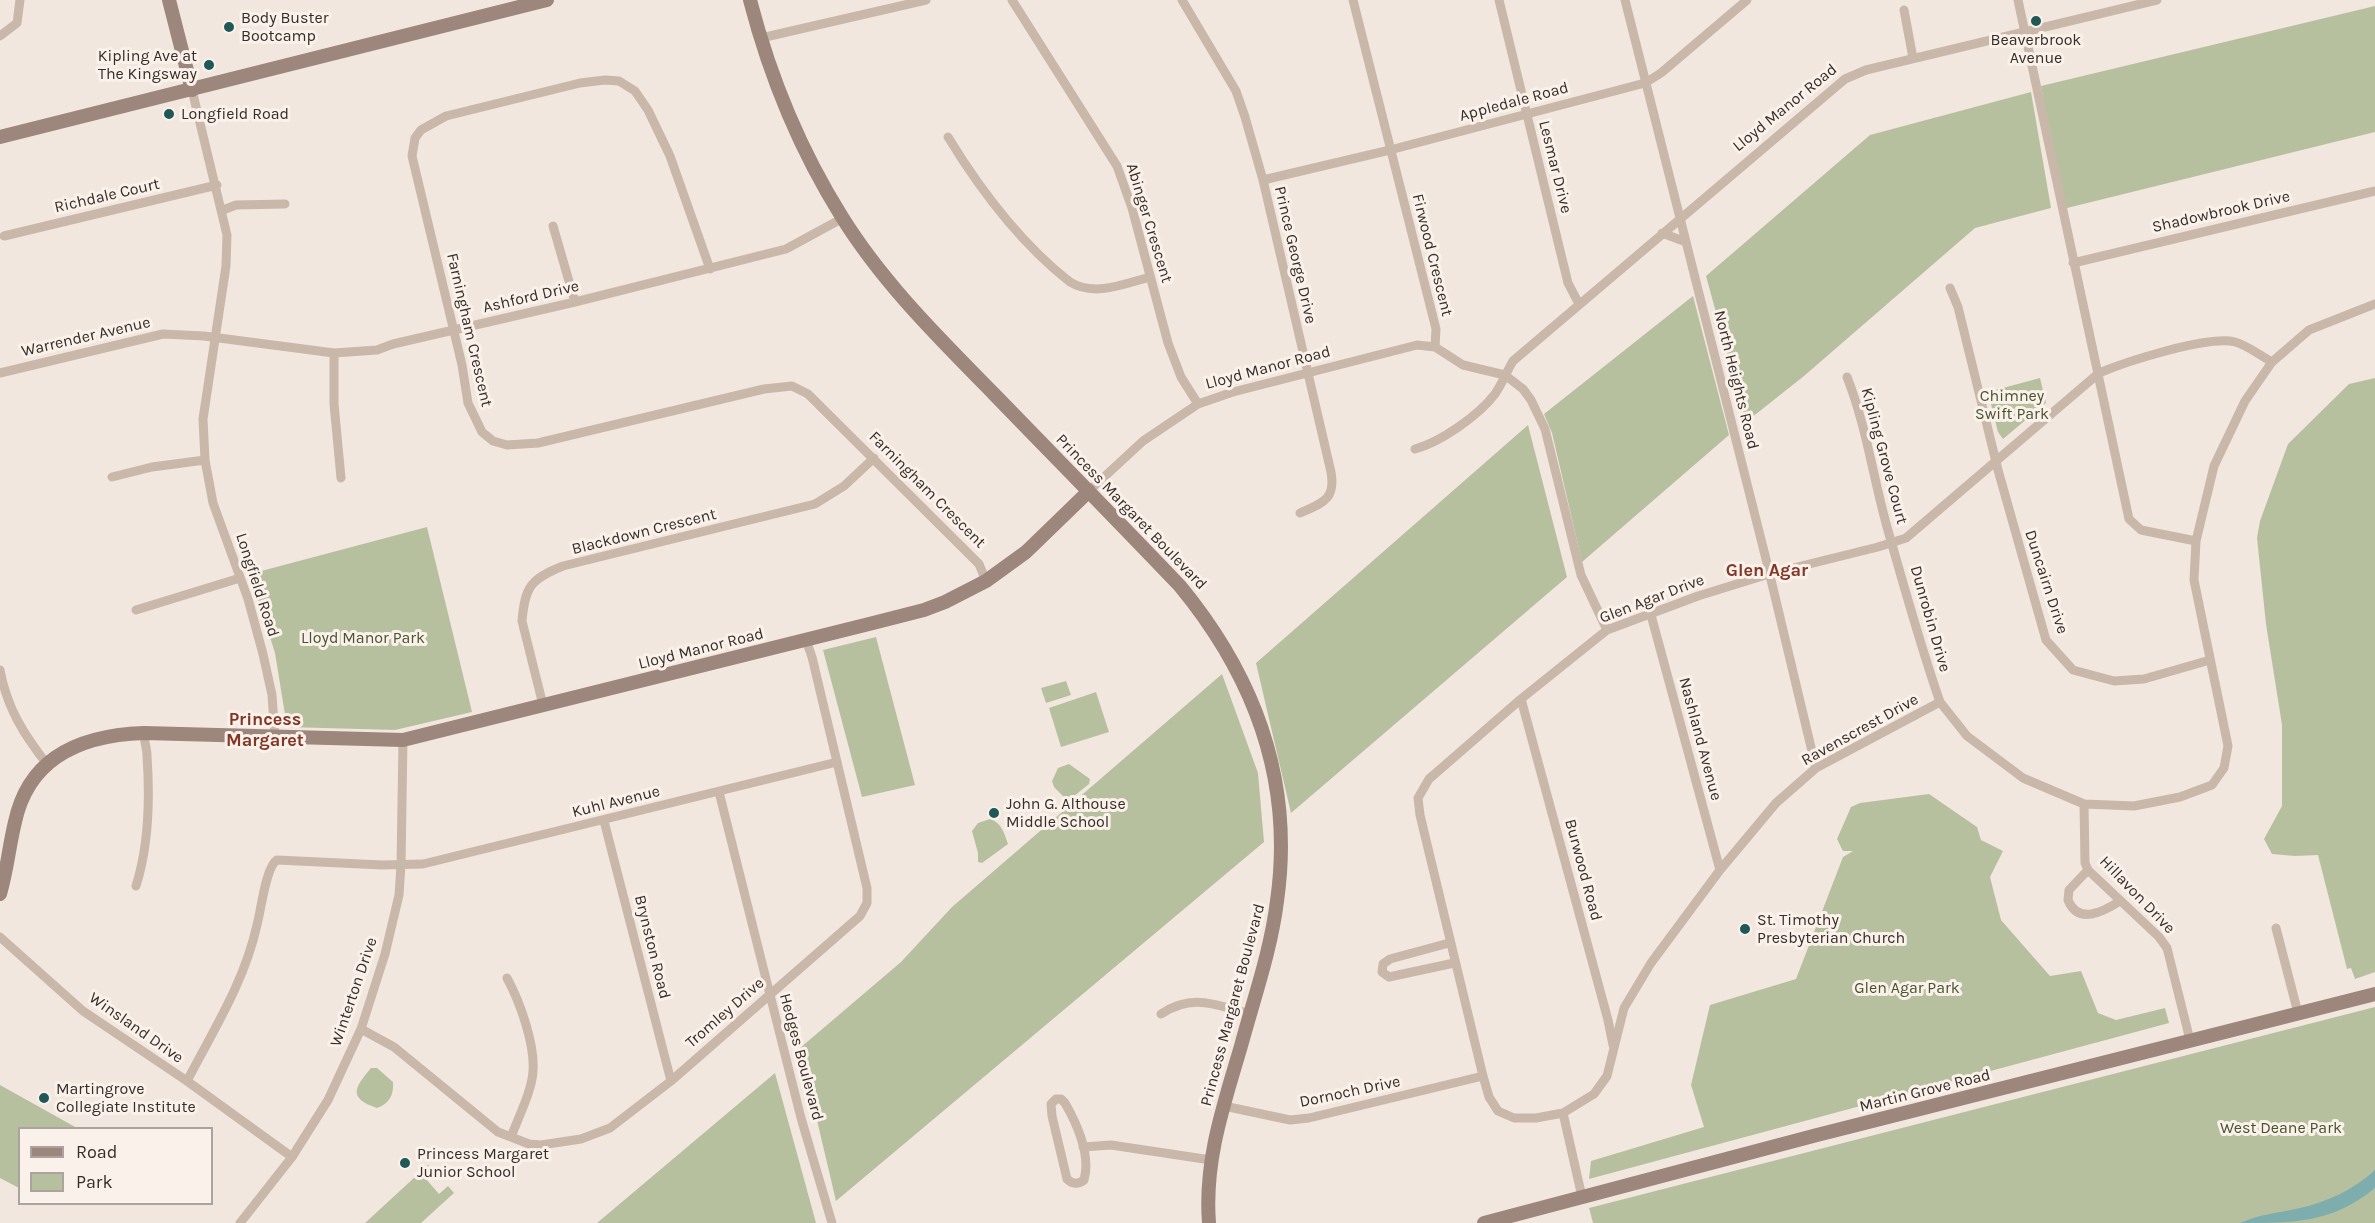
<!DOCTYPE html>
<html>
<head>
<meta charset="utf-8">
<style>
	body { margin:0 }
	#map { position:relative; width:2375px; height:1223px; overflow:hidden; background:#f2e7de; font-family:Karla,sans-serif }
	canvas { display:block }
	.legend { position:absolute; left:18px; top:1127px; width:195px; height:78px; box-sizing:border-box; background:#f9f1ea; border:2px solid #aba39d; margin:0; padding:8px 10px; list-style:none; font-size:18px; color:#372d29 }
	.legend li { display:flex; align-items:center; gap:12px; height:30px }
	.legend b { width:30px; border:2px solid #aba39d }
</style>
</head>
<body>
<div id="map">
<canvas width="2375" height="1223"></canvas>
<ul class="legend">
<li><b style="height:8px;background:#9d867c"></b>Road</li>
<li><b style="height:16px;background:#b7c09e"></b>Park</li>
</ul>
</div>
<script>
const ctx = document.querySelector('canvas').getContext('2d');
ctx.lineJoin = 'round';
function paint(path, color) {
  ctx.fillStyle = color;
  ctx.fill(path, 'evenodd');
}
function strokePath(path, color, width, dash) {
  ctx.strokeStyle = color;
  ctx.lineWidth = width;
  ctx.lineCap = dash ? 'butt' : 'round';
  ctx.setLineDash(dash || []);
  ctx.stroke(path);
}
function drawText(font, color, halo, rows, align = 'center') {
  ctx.font = font + ' Karla,sans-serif';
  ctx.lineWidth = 6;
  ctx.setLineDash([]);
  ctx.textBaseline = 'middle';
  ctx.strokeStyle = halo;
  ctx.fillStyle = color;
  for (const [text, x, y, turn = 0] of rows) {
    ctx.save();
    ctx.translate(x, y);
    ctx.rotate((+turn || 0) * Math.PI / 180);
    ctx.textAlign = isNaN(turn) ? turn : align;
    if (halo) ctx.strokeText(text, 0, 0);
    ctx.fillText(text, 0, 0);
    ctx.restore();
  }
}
const green = new Path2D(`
	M2375 6V132L2063 209 2041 86Z
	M2031 92 2051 208 1975 228 1804 376 1746 422 1706 276 1870 135Z
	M1693 296 1729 435 1582 562 1552 433 1544 414Z
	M2040 378 2046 403 2003 439 1998 432 1988 392Z
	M2375 378V972L2355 979 2351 968 2347 969 2318 855 2295 856 2272 854 2264 839 2282 806V725L2266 624 2257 538 2260 521 2288 444 2349 384Z
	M1528 425 1567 577 1291 813 1256 663Z
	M427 527 472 712 395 730 287 727 275 653 250 574Z
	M876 637 915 785 862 797 823 650Z
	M1222 674 1258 773 1264 842 836 1201 800 1048 901 962 952 907Z
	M1066 681 1071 695 1046 703 1041 688Z
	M1096 692 1109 732 1061 747 1049 708Z
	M1069 764 1090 779 1089 784 1068 801 1054 787 1052 781 1058 768Z
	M1929 794 1977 827 1981 840 2003 851 1990 877 2001 920 2050 976 2081 971 2098 1013 2116 1020 2165 1008 2169 1023 1589 1179 1591 1161 1704 1127 1691 1085 1710 1005 1796 979 1843 857 1853 851H1843L1837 839 1851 807 1860 803Z
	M990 819C1002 823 1004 833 1008 844L982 863 978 862V853L972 831 978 823Z
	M2375 1007V1223H1593L1589 1208Z
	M371 1068H377L393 1082C394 1095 389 1104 377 1108 347 1098 355 1087 371 1068Z
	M775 1073 816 1223H596H597Z
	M0 1085 77 1128H20L19 1188 0 1178Z
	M428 1165 433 1171 426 1179 439 1194 448 1186 454 1193 421 1223H365Z`);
const water = new Path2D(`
	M2375 1170V1188C2332 1223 2295 1223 2240 1223 2260 1214 2279 1213 2300 1208 2327 1202 2355 1189 2375 1170Z`);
const street = new Path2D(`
	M1012 0 1117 166 1132 208 1168 343 1181 377 1198 404
	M1182 0 1236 91 1245 117 1263 180 1331 472C1336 500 1322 503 1300 513
	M1353 0 1436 329 1435 347
	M1499 0 1568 283 1579 304
	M1625 0 1767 563 1816 768
	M2018 0 2129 519 2141 530 2196 541
	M1904 10 1913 58
	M0 36 17 23 20 0
	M761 38 926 0
	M192 90 227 235 226 266 203 419 205 460 213 503 248 599 263 654 272 695 275 738
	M948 137C981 191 1020 243 1070 282 1094 297 1124 284 1150 277
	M1263 180 1390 150 1645 83 1661 73 1747 0
	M223 210 236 205 285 204
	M553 226 575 302
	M1662 233 1686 242
	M4 236 217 185
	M2073 263 2375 191
	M710 269 670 156 648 110 635 91 619 81 605 80 580 83 446 116 421 130 415 138 412 156 462 365 468 403 482 432 493 441 507 445 538 443 764 389 792 386 808 394 979 564 986 581
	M1950 288 1958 307 1998 470 2046 640 2073 670 2114 681 2144 679 2210 660
	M334 353V404L341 478
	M2272 362C2261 356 2247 345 2235 342 2208 335 2125 362 2099 373L1906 538 1878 547 1769 574 1698 596 1607 630 1521 699 1429 779 1418 798 1420 815 1483 1076 1489 1097 1498 1111 1514 1118H1536L1563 1113 1594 1094 1607 1076 1624 1008 1651 963 1720 870 1776 803 1816 768 1940 702 1967 736 2023 778 2084 804 2134 806 2180 797 2212 785 2224 768 2228 746 2194 580 2196 541 2214 466 2245 401 2272 362 2309 330 2375 304
	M0 373 163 334 204 336 334 353 377 350 393 344 575 302 786 249 843 218
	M1847 377C1866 425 1873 477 1887 527 1904 586 1920 645 1940 702
	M1415 449C1441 442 1479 415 1495 394 1502 384 1507 371 1513 361L1845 79 1866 70 2157 0
	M112 477 152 467 205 460
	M1089 491 1143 441 1198 404 1233 392 1417 345 1435 347 1463 365 1505 375 1523 389 1531 400 1545 429 1581 575 1607 630
	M136 610 240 578
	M1651 615 1720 870
	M0 670C7 708 24 735 47 764
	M1521 699 1608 1020 1613 1045
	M543 705 522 621C525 586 531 579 563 566L815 504 844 486 874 458
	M719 792 801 1118 832 1223
	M2084 804 2085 863 2088 870 2159 937 2167 948 2190 1040
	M604 821 671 1081
	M2088 870 2069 890 2068 900C2078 925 2103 912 2120 901
	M136 886C149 845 150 799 147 756 147 748 144 742 144 733
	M2276 928 2298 1013
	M0 937 83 1011 187 1081 292 1157
	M1449 943 1390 959 1383 964 1382 972 1389 977 1454 963
	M507 978C520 1002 535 1044 533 1071 532 1091 518 1118 511 1137
	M1161 1014C1193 993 1215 1005 1250 1014
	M361 1029 394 1047 498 1132 529 1144 541 1145 581 1139 610 1128 671 1081 860 916 867 903V888L812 657 806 640
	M187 1081C214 1029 244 983 257 925 261 910 266 866 277 860L382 865 423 864 837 762
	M1056 1099H1061L1065 1103C1077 1124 1091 1155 1084 1180 1078 1185 1072 1184 1067 1179L1052 1116 1051 1104Z
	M1224 1106 1290 1120 1309 1118 1483 1076
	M1563 1113 1582 1197
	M1083 1147 1111 1145 1211 1160
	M240 1223 292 1157 328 1100 361 1029 385 954 399 895 401 865 403 740`);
const secondary = new Path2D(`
	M169 0 192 90
	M750 0C770 77 800 150 842 217 883 283 939 338 993 393 1055 457 1118 521 1180 586 1255 677 1294 782 1277 901 1271 950 1254 998 1241 1046 1224 1104 1204 1161 1209 1223
	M0 137 547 0
	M0 894C7 871 9 846 15 822 29 756 83 735 144 733L403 740 873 623 924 610 945 602 986 581 1026 552 1089 491
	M1484 1223 1817 1135 2375 994`);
const markers = [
	[2036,21,6,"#205757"],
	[229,27,6,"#205757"],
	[209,65,6,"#205757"],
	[169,114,6,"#205757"],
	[994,813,6,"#205757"],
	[1745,929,6,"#205757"],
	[44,1098,6,"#205757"],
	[405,1163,6,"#205757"]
];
const poiNames = [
	["Body Buster",241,18],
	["Bootcamp",241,36],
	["Beaverbrook",2036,40,"center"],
	["Avenue",2036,58,"center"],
	["Kipling Ave at",197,56,"right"],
	["The Kingsway",197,74,"right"],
	["Longfield Road",181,114],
	["John G. Althouse",1006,804],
	["Middle School",1006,822],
	["St. Timothy",1757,920],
	["Presbyterian Church",1757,938],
	["Martingrove",56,1089],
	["Collegiate Institute",56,1107],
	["Princess Margaret",417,1154],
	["Junior School",417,1172]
];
const streetNames = [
	["Appledale Road",1514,102,-15],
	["Lloyd Manor Road",1785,108,-39],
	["Lesmar Drive",1555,167,76],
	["Richdale Court",107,196,-13],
	["Shadowbrook Drive",2221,212,-13],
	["Abinger Crescent",1149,223,73],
	["Prince George Drive",1295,255,77],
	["Firwood Crescent",1432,255,76],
	["Ashford Drive",531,297,-13],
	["Farningham Crescent",469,330,77],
	["Warrender Avenue",86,337,-13],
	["Lloyd Manor Road",1268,368,-15],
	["North Heights Road",1736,380,76],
	["Kipling Grove Court",1884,456,75],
	["Farningham Crescent",927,490,45],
	["Princess Margaret Boulevard",1131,512,46],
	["Blackdown Crescent",644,532,-14],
	["Duncairn Drive",2046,582,72],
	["Longfield Road",257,585,72],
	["Glen Agar Drive",1652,599,-21],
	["Dunrobin Drive",1930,619,74],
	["Lloyd Manor Road",701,649,-14],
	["Ravenscrest Drive",1860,730,-29],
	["Nashland Avenue",1700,739,75],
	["Kuhl Avenue",616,802,-14],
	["Burwood Road",1583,870,75],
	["Hillavon Drive",2137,895,46],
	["Brynston Road",652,947,76],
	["Winterton Drive",354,992,-71],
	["Princess Margaret Boulevard",1233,1005,-75],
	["Tromley Drive",725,1013,-41],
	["Winsland Drive",136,1028,35],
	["Hedges Boulevard",801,1057,75],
	["Martin Grove Road",1925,1091,-14],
	["Dornoch Drive",1350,1092,-12]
];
const parkNames = [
	["Chimney",2012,396],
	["Swift Park",2012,414],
	["Lloyd Manor Park",363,638],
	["Glen Agar Park",1907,988],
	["West Deane Park",2281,1128]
];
const neighbourhoodNames = [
	["Glen Agar",1767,571],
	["Princess",265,720],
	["Margaret",265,741]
];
paint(green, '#b7c09e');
paint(water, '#7eadad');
strokePath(street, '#c9b7aa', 9);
strokePath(secondary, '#9d867c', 14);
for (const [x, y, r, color] of markers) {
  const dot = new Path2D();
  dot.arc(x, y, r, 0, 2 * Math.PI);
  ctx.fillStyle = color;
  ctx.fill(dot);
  strokePath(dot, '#f9f1ea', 2);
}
drawText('16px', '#372d29', '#f9f1ea', poiNames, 'left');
drawText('16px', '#372d29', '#f9f1ea', streetNames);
drawText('16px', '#49542e', '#f9f1ea', parkNames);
drawText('bold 18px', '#833726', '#f9f1ea', neighbourhoodNames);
</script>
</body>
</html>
